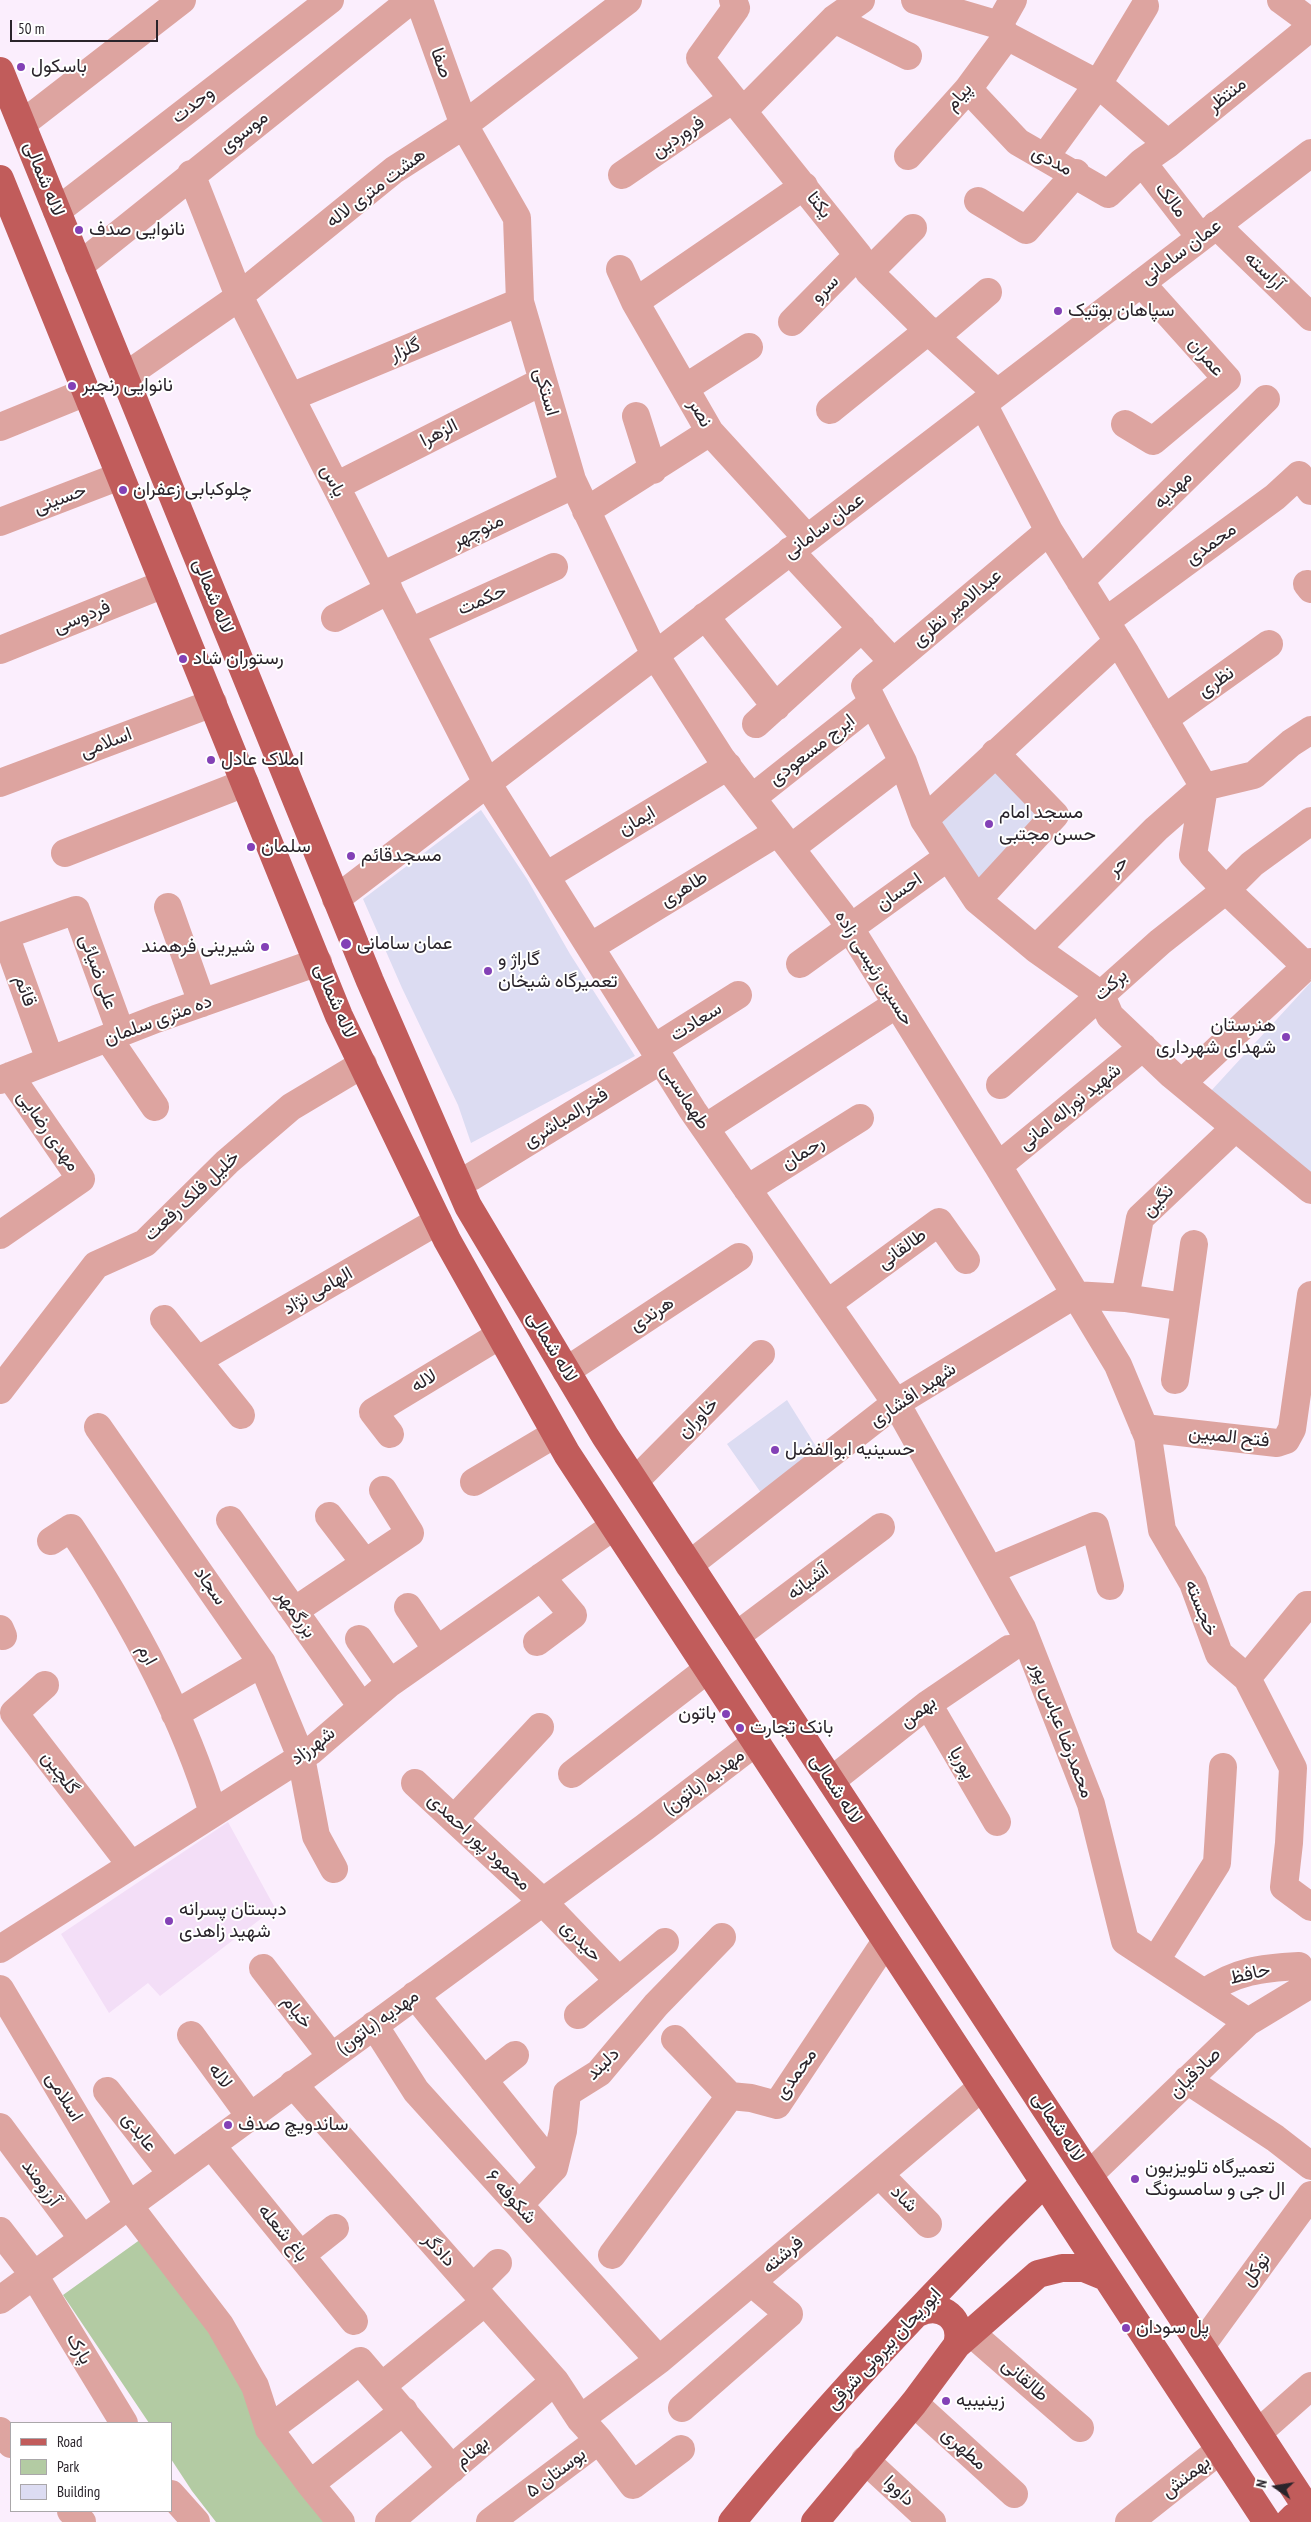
<!DOCTYPE html>
<html>
<head>
<meta charset="utf-8">
<style>
	body { margin:0 }
	#map { position:relative; width:1311px; height:2522px; overflow:hidden; background:#fbeefd; font-family:"PT Sans Narrow",sans-serif }
	canvas { display:block }
	.legend { position:absolute; left:10px; top:2422px; width:162px; height:90px; box-sizing:border-box; background:#fff; border:1px solid #aaa7aa; margin:0; padding:6px 9px; list-style:none; font-size:15px; color:#2a242b }
	.legend li { display:flex; align-items:center; gap:10px; height:25px }
	.legend b { width:25px; border:1px solid #aaa7aa }
	.north { position:absolute; left:1251px; top:2462px; width:50px; height:50px; -webkit-text-stroke:4px #fff; paint-order:stroke; rotate:283deg; font-size:14px; font-weight:700; line-height:20px; text-align:center; color:#2a242b }
	.north::after { content:''; display:block; margin:auto; width:18px; height:22px; background:#2a242b; clip-path:polygon(50% 0,100% 100%,50% 72%,0 100%) }
	.scale { position:absolute; left:10px; top:20px; width:148px; height:22px; box-sizing:border-box; border:2px solid #2a242b; border-top:0; padding-left:6px; font-size:15px; line-height:18px; white-space:nowrap; color:#2a242b; -webkit-text-stroke:4px #fff; paint-order:stroke }
</style>
</head>
<body>
<div id="map">
<canvas width="1311" height="2522"></canvas>
<ul class="legend">
<li><b style="height:6px;background:#c15c5b"></b>Road</li>
<li><b style="height:14px;background:#b3cba3"></b>Park</li>
<li><b style="height:14px;background:#dcdcf2"></b>Building</li>
</ul>
<div class="north">N</div>
<div class="scale">50 m</div>
</div>
<script>
const ctx = document.querySelector('canvas').getContext('2d');
ctx.lineJoin = 'round';
function paint(path, color) {
  ctx.fillStyle = color;
  ctx.fill(path, 'evenodd');
}
function strokePath(path, color, width, dash) {
  ctx.strokeStyle = color;
  ctx.lineWidth = width;
  ctx.lineCap = dash ? 'butt' : 'round';
  ctx.setLineDash(dash || []);
  ctx.stroke(path);
}
function drawText(font, color, halo, rows, align = 'center') {
  ctx.font = font + ' "PT Sans Narrow",Vazirmatn,sans-serif';
  ctx.lineWidth = 4;
  ctx.setLineDash([]);
  ctx.textBaseline = 'middle';
  ctx.strokeStyle = halo;
  ctx.fillStyle = color;
  for (const [text, x, y, turn = 0] of rows) {
    ctx.save();
    ctx.translate(x, y);
    ctx.rotate((+turn || 0) * Math.PI / 180);
    ctx.textAlign = isNaN(turn) ? turn : align;
    if (halo) ctx.strokeText(text, 0, 0);
    ctx.fillText(text, 0, 0);
    ctx.restore();
  }
}
const built = new Path2D(`
	M228 1822 275 1908 160 1996 148 1983 109 2013 61 1934Z`);
const green = new Path2D(`
	M141 2239 211 2330 330 2522H216L192 2491 171 2459V2423H149L63 2295Z`);
const building = new Path2D(`
	M996 760 1049 818 978 894 934 829Z
	M481 810 527 879 570 954 635 1056 471 1143 458 1105 402 988 363 899Z
	M1311 982V1178L1210 1092Z
	M787 1400 822 1456 766 1500 727 1444Z`);
const minor = new Path2D(`
	M419 0 464 125 517 218 520 302 572 480 655 655 721 758 841 914 998 1166 1118 1365 1148 1437 1162 1530 1193 1583 1219 1654 1247 1678 1293 1768 1289 1843 1284 1887 1311 1907
	M733 0 736 8 700 58 858 255 869 272 935 337 997 393
	M915 0 999 25 1007 36 1098 84 1168 144
	M1281 0 1311 22
	M834 19 908 56
	M999 25 1013 0
	M968 89 1018 142 1108 194 1142 162 1168 144 1311 27
	M743 111 834 19 861 0
	M22 124 182 0
	M908 156 968 89 1007 36
	M1045 157 1098 84 1145 6
	M1142 162 1200 237
	M191 174 239 296 487 783 693 1111 896 1403 1022 1628 1091 1804 1125 1941 1248 2022
	M622 175 733 99
	M978 201 1026 230 1076 173
	M57 211 330 0
	M1216 225 1311 317
	M79 266 411 0
	M620 269 635 302 710 432 807 538
	M869 272 913 228
	M635 302 804 186
	M792 322 858 255
	M935 337 988 292
	M124 377 229 304 394 170 464 125 628 0
	M685 388 749 347
	M291 397 520 302
	M983 404 1049 531 1126 654 1204 787 1193 855 1226 890 1306 966
	M830 410 929 330
	M636 416 653 470
	M1125 424 1153 441 1227 379 1141 283
	M0 427 86 392
	M336 486 543 381
	M586 511 710 432
	M0 522 120 476
	M1049 531 865 686 903 762 924 820 977 900 1036 949 1101 995 1110 1016 1172 1075 1311 1190
	M790 551 893 662
	M382 576 573 485
	M1080 581 1266 399
	M1307 584 1311 589
	M705 616 776 707
	M335 618 389 590
	M1106 621 1275 497 1299 475 1311 491
	M410 632 554 567
	M0 650 164 584
	M1164 719 1269 644
	M756 724 862 628
	M0 783 213 703
	M752 798 872 703
	M924 820 1118 641
	M791 848 903 762
	M65 853 245 783
	M546 876 728 766
	M336 899 1311 153
	M977 900 1055 815 995 753
	M168 907 202 1003
	M590 947 778 832
	M1036 949 1156 829 1204 787 1254 775 1291 743 1311 730
	M800 964 948 857
	M108 1038 155 1107
	M654 1048 738 995
	M50 1060 5 935 76 910 121 1033
	M0 1080 156 1019 318 962
	M1182 1083 1311 962
	M1000 1085 1160 942 1226 890 1252 864 1311 821
	M705 1128 897 1004
	M998 1166 1143 1047
	M471 1177 661 1060
	M747 1189 860 1118
	M0 1235 81 1179 10 1076
	M1074 1295 1125 1298 1185 1307
	M1125 1298 1140 1218 1235 1128
	M827 1304 939 1222 966 1260
	M164 1319 241 1415
	M198 1360 438 1221
	M566 1371 739 1257
	M1175 1380 1194 1244
	M0 1390 96 1265 145 1243 227 1162 291 1107 363 1064
	M98 1427 262 1663 301 1757 316 1836 334 1869
	M1144 1428 1277 1443 1286 1440 1292 1429 1311 1295
	M390 1434 373 1412 500 1335
	M635 1481 761 1354
	M474 1482 555 1434
	M329 1516 365 1563
	M230 1520 362 1707
	M51 1541 71 1528C130 1616 182 1711 213 1813
	M689 1565 896 1403 1074 1295
	M990 1570 1095 1526 1110 1586
	M408 1607 437 1650
	M294 1611 410 1533 383 1490
	M0 1629 3 1636
	M736 1636 881 1527
	M359 1639 390 1683
	M537 1642 573 1615 541 1577
	M1247 1678 1307 1605H1311
	M45 1685 14 1713 131 1865
	M928 1704 997 1822
	M175 1714 262 1663
	M572 1774 708 1669
	M831 1781 928 1704 1009 1649
	M415 1783 543 1902 619 1981
	M454 1819 540 1727
	M0 1949 311 1751 390 1683 614 1526
	M1156 1960 1217 1863 1223 1767
	M263 1968 331 2056
	M0 1989 129 2206 220 2325 255 2386 269 2429 360 2361 452 2469
	M1204 1993C1236 1971 1261 1968 1299 1966
	M415 1995 554 2168
	M578 2015 665 1942
	M374 2025 416 2091 659 2360
	M191 2035 250 2116
	M675 2039 730 2096
	M483 2080 515 2055
	M1187 2080 1275 2138 1311 2166
	M293 2084 555 2381 580 2419 599 2440 490 2522
	M107 2091 172 2174
	M0 2127 83 2239
	M211 2145 354 2321
	M879 2174 928 2224
	M1089 2175 1248 2022 1311 1984
	M519 2205 554 2168 563 2131 567 2093 599 2073 656 2005 722 1937
	M0 2231 34 2275 124 2423
	M301 2255 335 2228
	M612 2255 730 2096 751 2098 777 2105 886 1941
	M473 2288 498 2263
	M0 2300 645 1827 756 1742
	M971 2333 1080 2428
	M1201 2346 1311 2195
	M383 2385 485 2302
	M914 2403 1014 2494
	M682 2408 789 2314 751 2282
	M580 2419 659 2360 982 2087
	M269 2429 310 2484 404 2411
	M0 2431 11 2444
	M1258 2433 1311 2386
	M599 2440 633 2485 681 2449
	M865 2460 932 2522
	M310 2484 341 2522
	M171 2494 196 2522
	M71 2511 82 2522
	M389 2522 555 2381
	M1129 2522 1220 2450`);
const major = new Path2D(`
	M0 71 370 981 468 1206 605 1436 1311 2514
	M0 179 339 1016 447 1240 567 1454 1267 2522
	M918 2313C942 2301 964 2320 957 2345
	M732 2522C829 2402 935 2291 1044 2183
	M815 2522 914 2403 957 2345 1038 2274 1062 2268H1084L1106 2277
	M1289 2522 1294 2517H1301L1308 2522`);
const markers = [
	[21,67,5,"#8341b6"],
	[79,230,5,"#8341b6"],
	[1058,311,5,"#8341b6"],
	[72,386,5,"#8341b6"],
	[123,490,5,"#8341b6"],
	[183,659,5,"#8341b6"],
	[211,760,5,"#8341b6"],
	[989,824,5,"#8341b6"],
	[251,847,5,"#8341b6"],
	[351,856,5,"#8341b6"],
	[346,944,6,"#8341b6"],
	[265,947,5,"#8341b6"],
	[488,971,5,"#8341b6"],
	[1286,1037,5,"#8341b6"],
	[775,1450,5,"#8341b6"],
	[726,1714,5,"#8341b6"],
	[740,1728,5,"#8341b6"],
	[169,1921,5,"#8341b6"],
	[228,2125,5,"#8341b6"],
	[1135,2179,5,"#8341b6"],
	[1126,2328,5,"#8341b6"],
	[946,2401,5,"#8341b6"]
];
const streetNames = [
	["صفا",441,63,70],
	["منتظر",1227,95,-39],
	["پیام",959,97,-49],
	["وحدت",193,105,-38],
	["موسوی",244,132,-38],
	["فروردین",678,137,-34],
	["مددی",1052,161,28],
	["لاله شمالی",44,179,68],
	["هشت متری لاله",376,188,-37],
	["مالک",1171,200,52],
	["یکتا",819,205,52],
	["عمان سامانی",1181,252,-37],
	["آراسته",1264,271,44],
	["سرو",825,289,-45],
	["گلزار",405,350,-23],
	["عمران",1206,357,50],
	["استکی",546,392,74],
	["نصر",700,413,60],
	["الزهرا",439,433,-27],
	["یاس",333,481,63],
	["مهدیه",1173,490,-44],
	["حسینی",60,499,-21],
	["عمان سامانی",824,526,-37],
	["منوچهر",478,531,-26],
	["محمدی",1211,544,-36],
	["لاله شمالی",213,596,68],
	["حکمت",482,600,-24],
	["عبدالامیر نظری",957,608,-40],
	["فردوسی",82,617,-22],
	["نظری",1216,682,-35],
	["اسلامی",106,743,-21],
	["ایرج مسعودی",812,750,-38],
	["ایمان",637,821,-31],
	["حر",1118,866,-45],
	["طاهری",684,889,-32],
	["احسان",899,892,-35],
	["حسین رئیسی زاده",874,968,58],
	["علی ضیائی",98,972,70],
	["برکت",1111,985,-42],
	["قائم",25,991,70],
	["لاله شمالی",335,1001,67],
	["ده متری سلمان",158,1020,-20],
	["سعادت",696,1022,-32],
	["طهماسبی",685,1097,57],
	["شهید نوراله امانی",1070,1107,-39],
	["فخرالمباشری",566,1118,-32],
	["مهدی رضایی",48,1131,55],
	["رحمان",803,1153,-32],
	["خلیل فلک رفعت",192,1196,-43],
	["نگین",1158,1201,-46],
	["طالقانی",902,1249,-36],
	["الهامی نژاد",318,1291,-30],
	["هرندی",652,1314,-33],
	["لاله شمالی",552,1347,59],
	["لاله",424,1381,-31],
	["شهید افشاری",913,1395,-34],
	["خاوران",698,1418,-45],
	["فتح المبین",1229,1437,6],
	["آشیانه",808,1582,-37],
	["سجاد",210,1586,55],
	["خجسته",1201,1608,68],
	["بزرگمهر",296,1614,55],
	["ارم",147,1655,61],
	["بهمن",918,1712,-37],
	["محمدرضا عباس پور",1062,1730,69],
	["شهرزاد",313,1746,-37],
	["پوریا",962,1763,60],
	["گلچین",60,1773,53],
	["مهدیه (باتون)",704,1782,-37],
	["لاله شمالی",836,1789,57],
	["محمود پور احمدی",479,1842,43],
	["حیدری",581,1941,46],
	["حافظ",1250,1974,-13],
	["خیام",297,2012,52],
	["مهدیه (باتون)",378,2022,-36],
	["دلبند",603,2064,-44],
	["صادقیان",1195,2073,-44],
	["محمدی",796,2074,-54],
	["لاله",220,2076,54],
	["اسلامی",64,2097,59],
	["لاله شمالی",1058,2127,57],
	["عابدی",139,2132,52],
	["آرزومند",41,2183,54],
	["شکوفه ۶",511,2197,48],
	["شاد",904,2199,45],
	["باغ شعله",283,2233,51],
	["دادگر",439,2250,48],
	["فرشته",783,2255,-40],
	["توکل",1256,2270,-54],
	["پارک",79,2349,59],
	["ابوریحان بیرونی شرقی",884,2349,-47],
	["طالقانی",1025,2380,41],
	["مطهری",964,2449,42],
	["بهنام",472,2452,-41],
	["بوستان ۵",556,2473,-37],
	["بهمنش",1186,2477,-38],
	["داووا",899,2491,43]
];
const poiNames = [
	["باسکول",31,67],
	["نانوایی صدف",89,230],
	["سپاهان بوتیک",1068,311],
	["نانوایی رنجبر",82,386],
	["چلوکبابی زعفران",133,490],
	["رستوران شاد",193,659],
	["املاک عادل",221,760],
	["مسجد امام",999,813],
	["حسن مجتبی",999,835],
	["سلمان",261,847],
	["مسجدقائم",361,856],
	["عمان سامانی",357,944],
	["شیرینی فرهمند",255,947,"right"],
	["گاراژ و",498,960],
	["تعمیرگاه شیخان",498,982],
	["هنرستان",1276,1026,"right"],
	["شهدای شهرداری",1276,1048,"right"],
	["حسینیه ابوالفضل",785,1450],
	["باتون",716,1714,"right"],
	["بانک تجارت",750,1728],
	["دبستان پسرانه",179,1910],
	["شهید زاهدی",179,1932],
	["ساندویچ صدف",238,2125],
	["تعمیرگاه تلویزیون",1145,2168],
	["ال جی و سامسونگ",1145,2190],
	["پل سودان",1136,2328],
	["زینیبیه",956,2401]
];
paint(built, '#f3def7');
paint(green, '#b3cba3');
paint(building, '#dcdcf2');
strokePath(minor, '#dda4a0', 28);
strokePath(major, '#c15c5b', 28);
for (const [x, y, r, color] of markers) {
  const dot = new Path2D();
  dot.arc(x, y, r, 0, 2 * Math.PI);
  ctx.fillStyle = color;
  ctx.fill(dot);
  strokePath(dot, '#fff', 2);
}
drawText('19px', '#2a242b', '#fff', streetNames);
drawText('19px', '#2a242b', '#fff', poiNames, 'left');
</script>
</body>
</html>
